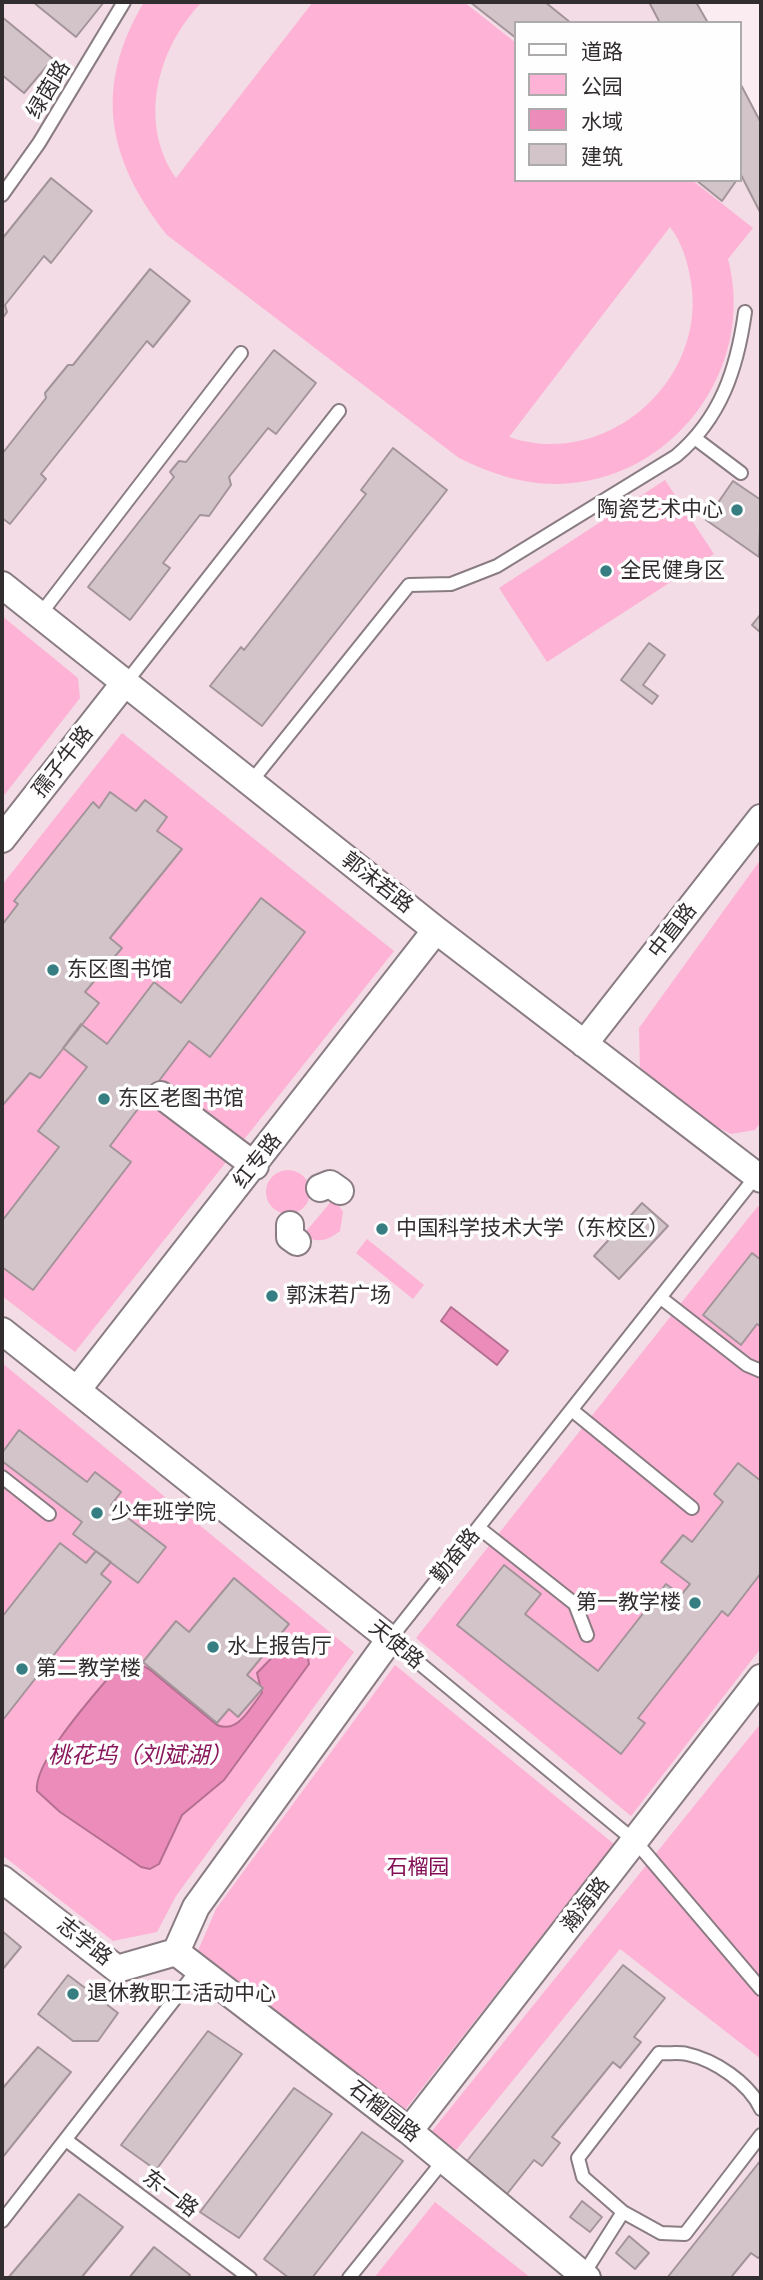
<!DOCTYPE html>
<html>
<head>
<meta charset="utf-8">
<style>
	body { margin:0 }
	#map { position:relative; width:763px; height:2280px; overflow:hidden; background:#fbecf2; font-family:"PT Sans Narrow","Noto Sans SC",sans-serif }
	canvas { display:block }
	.frame { position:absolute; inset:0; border:4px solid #322d2f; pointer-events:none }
	.legend { position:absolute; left:514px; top:21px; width:228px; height:161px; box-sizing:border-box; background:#fefefe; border:2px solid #acaaab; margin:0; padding:9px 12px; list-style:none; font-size:21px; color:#322d2f }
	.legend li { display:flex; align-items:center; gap:14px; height:35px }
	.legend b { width:35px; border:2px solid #acaaab }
</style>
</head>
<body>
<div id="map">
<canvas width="763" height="2280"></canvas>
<div class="frame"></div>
<ul class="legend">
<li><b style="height:9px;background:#fff"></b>道路</li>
<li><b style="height:19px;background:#feb2d5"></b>公园</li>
<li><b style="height:19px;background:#ec8cbb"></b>水域</li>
<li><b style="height:19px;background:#d3c4ca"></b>建筑</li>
</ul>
</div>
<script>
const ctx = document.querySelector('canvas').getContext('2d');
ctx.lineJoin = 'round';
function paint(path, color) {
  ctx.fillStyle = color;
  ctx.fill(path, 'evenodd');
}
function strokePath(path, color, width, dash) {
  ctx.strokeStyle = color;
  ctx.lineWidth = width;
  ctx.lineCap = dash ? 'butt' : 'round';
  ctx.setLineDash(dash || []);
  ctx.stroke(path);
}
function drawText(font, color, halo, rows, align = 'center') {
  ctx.font = font + ' "PT Sans Narrow","Noto Sans SC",sans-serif';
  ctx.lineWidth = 7;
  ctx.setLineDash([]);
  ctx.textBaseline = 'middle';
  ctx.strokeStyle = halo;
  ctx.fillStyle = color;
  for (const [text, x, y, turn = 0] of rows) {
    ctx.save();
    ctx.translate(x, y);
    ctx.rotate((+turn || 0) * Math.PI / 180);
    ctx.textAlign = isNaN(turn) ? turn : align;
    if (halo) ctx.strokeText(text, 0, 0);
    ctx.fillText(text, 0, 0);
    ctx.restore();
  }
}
const built = new Path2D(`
	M2 2H696L708 23H516V180H740V83L761 123V2278H2Z`);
const green = new Path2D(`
	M144 2H202C158 47 137 122 176 178L313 2H464L516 43V180H692L753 228 728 259C757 369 672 483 556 484 521 484 490 473 459 458L167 235C107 159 93 88 144 2ZM670 227C682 242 688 263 691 282 707 382 605 470 509 437Z
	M665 480 714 554 547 662 499 588Z
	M2 616 78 678 80 698 2 798Z
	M122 733 394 951 75 1352 2 1296V885Z
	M761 859V1122L755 1130 731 1134 715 1126 640 1071 639 1028Z
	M266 1192a22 22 0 1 1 44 0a22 22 0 1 1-44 0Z
	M334 1198 343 1212 340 1231C327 1241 317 1244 303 1235Z
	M758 1206 761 1209V1648L631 1816 416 1638Z
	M367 1239 424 1285 413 1299 356 1253Z
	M2 1363 354 1652 176 1896 157 1932 113 1941 2 1855Z
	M395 1665 614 1844 404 2111 197 1953 216 1909Z
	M761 1723V2059L620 1949 452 2155 432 2131Z
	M435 2202 531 2278H374Z`);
const water = new Path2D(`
	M451 1307 508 1351 497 1365 441 1321Z
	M289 1640C304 1642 307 1649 309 1664L224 1780 182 1815 159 1864 150 1869 141 1867 60 1812 37 1791C33 1762 95 1694 115 1670 128 1662 136 1662 149 1669L217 1725C238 1734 250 1708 262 1693L257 1673Z`);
const building = new Path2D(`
	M33 2H104L76 37Z
	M470 2H545L571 23H516V38Z
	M649 2H696L708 23H660Z
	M2 17 53 59 24 93 2 75Z
	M740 83 761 123V214L740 173Z
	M51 178 92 211 51 263 44 256 5 305 7 312 2 319V239Z
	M696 180H736V181L722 201Z
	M150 269 190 301 153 347 147 341 41 474 46 479 10 524 2 518V454L46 398 45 393 68 365H73Z
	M274 350 316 383 276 434 268 428 229 477 231 485 209 516 200 515 163 563 170 568 130 620 88 587 174 477 170 472 179 461 186 462Z
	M393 448 447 490 262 726 210 686 241 647 244 650 366 494 361 490Z
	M733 481 761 500 759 557 706 520Z
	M761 614V633L752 625Z
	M649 643 665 655 643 685 658 696 652 704 621 680Z
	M110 792 136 811 145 800 167 817 157 831 182 849 110 938 122 948 85 992 99 1003 40 1078 30 1073 2 1106V925L18 904 14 901 93 802 99 808Z
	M261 898 305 932 210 1057 189 1041 110 1146 131 1162 33 1290 2 1267V1221L59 1147 38 1131 87 1067 63 1048 81 1024 107 1044 154 982 181 1003Z
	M642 1203 668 1226 619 1279 594 1256Z
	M752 1253 761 1260V1327L757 1324 741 1345 703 1315Z
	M19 1430 87 1482 95 1472 121 1492 111 1505 166 1547 138 1583 73 1534 82 1522 2 1461V1453Z
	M738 1463 761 1481V1573L728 1616 722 1611 638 1718 645 1723 621 1754 457 1625 504 1565 541 1594 525 1614 598 1671 666 1584 681 1595 690 1584 661 1562 683 1535 692 1542 723 1502 714 1494Z
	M60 1543 86 1563 96 1551 111 1562 101 1574 111 1582 2 1721V1617Z
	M234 1578 289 1624 247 1675 263 1688 238 1717 229 1709 217 1723 143 1662 176 1621 189 1632Z
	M2 1931 21 1947 2 1970Z
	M623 1965 665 1998 634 2037 641 2042 620 2068 613 2062 552 2137 560 2143 542 2166 534 2160 507 2194 467 2161Z
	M68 1975 118 2013 98 2041H73L38 2014Z
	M208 2031 242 2054 156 2170 121 2145Z
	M38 2047 71 2072 2 2158V2089Z
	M294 2088 332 2114 239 2238 200 2212Z
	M362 2132 403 2161 312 2278H289L264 2259Z
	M761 2160V2255L758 2258 751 2253 732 2276 735 2278H667Z
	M79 2194 123 2227 81 2278H8Z
	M582 2201 602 2217 590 2232 570 2217Z
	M629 2236 649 2253 635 2269 616 2253Z
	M154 2247 190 2275 188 2278H129Z`);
const lane = new Path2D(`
	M2 195 39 143 124 2
	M696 439 741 473
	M39 616 241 353
	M124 685 339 411
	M250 783 409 585 451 584 497 566 676 456C721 418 737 369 745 312
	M757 1175 390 1639 636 1842 761 1989
	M661 1298 747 1365 761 1371
	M573 1411 692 1508
	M2 1477 49 1514
	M479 1528 575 1604 587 1635
	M761 2109C749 2083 715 2060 687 2054 678 2052 668 2054 659 2053L578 2158 583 2177 623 2212 661 2233 685 2234 761 2135
	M66 2140 250 2278
	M2 2221 198 1969
	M583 2275 623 2212
	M349 2278 443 2161`);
const street = new Path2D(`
	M2 585 436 930 761 1179
	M2 839 123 685
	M584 1044 761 818
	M161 1095 255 1166
	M320 1188 330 1184 340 1191
	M290 1225V1237L297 1242
	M2 1331 390 1639 196 1907 176 1952
	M77 1390 436 930
	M2 1879 117 1969 176 1952
	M176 1952 409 2131 587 2278
	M409 2131 761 1678`);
const markers = [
	[737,510,7,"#367e82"],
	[606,571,7,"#367e82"],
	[53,970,7,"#367e82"],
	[104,1099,7,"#367e82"],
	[382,1229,7,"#367e82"],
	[272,1296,7,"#367e82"],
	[97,1513,7,"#367e82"],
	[695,1603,7,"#367e82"],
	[213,1647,7,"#367e82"],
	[22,1669,7,"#367e82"],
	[73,1994,7,"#367e82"]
];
const streetNames = [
	["绿茵路",49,90,-59],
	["孺子牛路",63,762,-52],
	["郭沫若路",377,883,38],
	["中直路",673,931,-52],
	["红专路",258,1161,-52],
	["勤奋路",456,1556,-51],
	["天使路",396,1645,39],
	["瀚海路",586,1905,-52],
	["志学路",84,1942,38],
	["石榴园路",384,2112,38],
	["东一路",170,2194,37]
];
const poiNames = [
	["陶瓷艺术中心",723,510,"right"],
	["全民健身区",620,571],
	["东区图书馆",67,970],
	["东区老图书馆",118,1099],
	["中国科学技术大学（东校区）",396,1229],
	["郭沫若广场",286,1296],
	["少年班学院",111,1513],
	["第一教学楼",681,1603,"right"],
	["水上报告厅",227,1647],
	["第二教学楼",36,1669],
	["退休教职工活动中心",87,1994]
];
const parkNames = [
	["石榴园",418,1868]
];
const waterNames = [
	["桃花坞（刘斌湖）",140,1756]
];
paint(built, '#f3dce6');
paint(green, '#feb2d5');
paint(water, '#ec8cbb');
strokePath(water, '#b47091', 2);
paint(building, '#d3c4ca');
strokePath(building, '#a3949a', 2);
strokePath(lane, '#897c82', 16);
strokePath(street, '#897c82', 30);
strokePath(lane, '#fff', 12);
strokePath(street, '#fff', 26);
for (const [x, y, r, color] of markers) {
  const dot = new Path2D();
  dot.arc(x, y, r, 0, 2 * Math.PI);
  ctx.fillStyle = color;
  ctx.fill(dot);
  strokePath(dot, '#fefefe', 2.5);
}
drawText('21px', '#322d2f', '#fefefe', streetNames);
drawText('21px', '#322d2f', '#fefefe', poiNames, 'left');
drawText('21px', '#820e55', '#fefefe', parkNames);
drawText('italic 23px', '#89185c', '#fefefe', waterNames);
</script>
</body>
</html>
